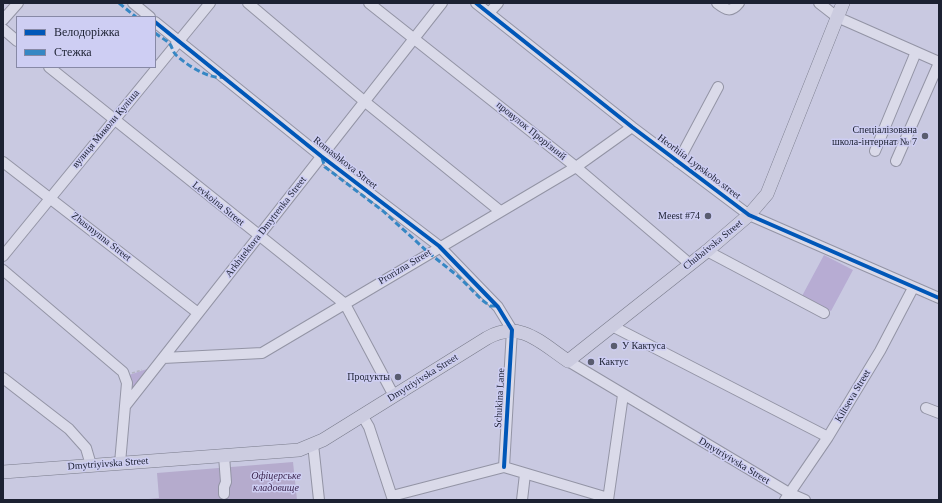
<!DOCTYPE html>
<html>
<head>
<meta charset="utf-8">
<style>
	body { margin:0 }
	#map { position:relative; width:942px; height:503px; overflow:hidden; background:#c9c9e1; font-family:"Times New Roman",serif }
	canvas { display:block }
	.frame { position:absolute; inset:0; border:4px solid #1c2132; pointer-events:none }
	.legend { position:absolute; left:16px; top:16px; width:140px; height:52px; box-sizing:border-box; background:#cecef3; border:1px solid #8789a6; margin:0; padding:5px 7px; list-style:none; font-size:12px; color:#1c2132 }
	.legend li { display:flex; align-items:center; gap:8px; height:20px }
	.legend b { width:20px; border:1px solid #8789a6 }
</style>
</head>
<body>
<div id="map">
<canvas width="942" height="503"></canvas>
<div class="frame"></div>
<ul class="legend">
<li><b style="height:5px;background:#0057b8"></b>Велодоріжка</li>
<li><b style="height:5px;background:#3687c4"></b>Стежка</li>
</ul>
</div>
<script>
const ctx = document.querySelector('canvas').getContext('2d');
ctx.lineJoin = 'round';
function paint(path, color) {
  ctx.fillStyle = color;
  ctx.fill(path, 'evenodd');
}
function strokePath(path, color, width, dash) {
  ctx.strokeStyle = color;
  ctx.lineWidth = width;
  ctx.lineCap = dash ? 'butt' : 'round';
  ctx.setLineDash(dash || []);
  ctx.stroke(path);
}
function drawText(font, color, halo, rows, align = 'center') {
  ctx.font = font + ' "Times New Roman",serif';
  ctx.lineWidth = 3;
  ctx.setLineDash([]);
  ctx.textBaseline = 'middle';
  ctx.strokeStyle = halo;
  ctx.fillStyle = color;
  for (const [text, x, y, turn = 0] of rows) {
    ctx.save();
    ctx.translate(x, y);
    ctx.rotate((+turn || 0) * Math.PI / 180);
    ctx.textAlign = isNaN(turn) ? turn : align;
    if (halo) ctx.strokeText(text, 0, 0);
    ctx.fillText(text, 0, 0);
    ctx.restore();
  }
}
const green = new Path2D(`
	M824 255 853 270 831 311 802 296Z
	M150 368 135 391 129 389V375Z`);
const cemetery = new Path2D(`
	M293 462 297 500H138L159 498 157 473Z`);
const path = new Path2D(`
	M132 373 142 370`);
const minor = new Path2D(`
	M133 3 150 17
	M248 3 364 101 500 211
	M369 3 576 167 690 264
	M476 3 632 127 749 215 939 298
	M717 3C726 10 731 13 739 3
	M819 3 837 17 939 62
	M489 13 498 3
	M3 20 18 3
	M155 22 321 156 439 246 498 307 512 330 504 467
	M3 29 17 41
	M49 67 345 304 394 396
	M875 151 916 52
	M896 161 939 63
	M3 162 198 313
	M678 162 718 87
	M707 251 824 313
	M3 256 210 3
	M3 270 123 372 127 383 120 463
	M612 326 828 437
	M163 358 262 353 576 167 632 127
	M568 361 789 493 805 500
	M3 378 69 429 86 448 91 465
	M126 405 442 3
	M926 408 939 413
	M362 415 369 427 393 500
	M313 444 319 500
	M224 494V487L226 482 224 456
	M392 496 504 467 608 498
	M522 500 525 474
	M608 500 623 395
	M785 500 828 437 880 351 913 288`);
const major = new Path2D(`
	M3 472 299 450 323 440 487 338C520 319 541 343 568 361L707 251 749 215 767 194 843 3`);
const quiet = new Path2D(`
	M119 3 136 17
	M155 33C159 36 164 39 168 42 172 45 172 51 176 55 185 64 210 80 223 77
	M322 158 325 167 383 211 429 253 459 277 482 300 490 306H496`);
const cycleway = new Path2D(`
	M476 3 632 127 749 215 939 298
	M155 22 321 156 439 246 498 307 512 330 504 467`);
const markers = [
	[925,136,4,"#595c6f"],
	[708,216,4,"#595c6f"],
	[614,346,4,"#595c6f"],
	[591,362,4,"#595c6f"],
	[398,377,4,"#595c6f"]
];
const streetNames = [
	["вулиця Миколи Куліша",106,129,-50],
	["провулок Прорізний",531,131,39],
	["Romashkova Street",345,163,38],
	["Heorhiia Lypskoho street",699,167,37],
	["Levkoina Street",218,204,39],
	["Arkhitektora Dmytrenka Street",266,227,-52],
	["Zhasmynna Street",101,237,38],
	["Chubaivska Street",713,245,-39],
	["Prorizna Street",405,267,-31],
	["Dmytriyivska Street",423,378,-32],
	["Kiltseva Street",853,396,-59],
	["Schukina Lane",500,398,-87],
	["Dmytriyivska Street",734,461,31],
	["Dmytriyivska Street",108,464,-4]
];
const poiNames = [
	["Спеціалізована",917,130],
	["школа-інтернат № 7",917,142],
	["Meest #74",700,216],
	["У Кактуса",622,346,"left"],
	["Кактус",599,362,"left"],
	["Продукты",390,377]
];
const parkNames = [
	["Офіцерське",276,476],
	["кладовище",276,488]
];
paint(green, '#b7acd3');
paint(cemetery, '#b5abcd');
strokePath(minor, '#9394a5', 12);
strokePath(major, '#797b8b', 14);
strokePath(path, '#b2b2c1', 1.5, [3, 2]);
strokePath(minor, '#dadae9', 10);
strokePath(major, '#cccce0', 13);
strokePath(quiet, '#3687c4', 3, [6, 3]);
strokePath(cycleway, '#0057b8', 4);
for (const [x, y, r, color] of markers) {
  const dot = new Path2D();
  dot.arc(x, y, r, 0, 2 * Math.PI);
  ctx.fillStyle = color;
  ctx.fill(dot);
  strokePath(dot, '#cecef3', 1.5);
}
drawText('10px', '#1c2132', '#cecef3', streetNames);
drawText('10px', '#1c2132', '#cecef3', poiNames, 'right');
drawText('italic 10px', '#3b244d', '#cecef3', parkNames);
</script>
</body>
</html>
